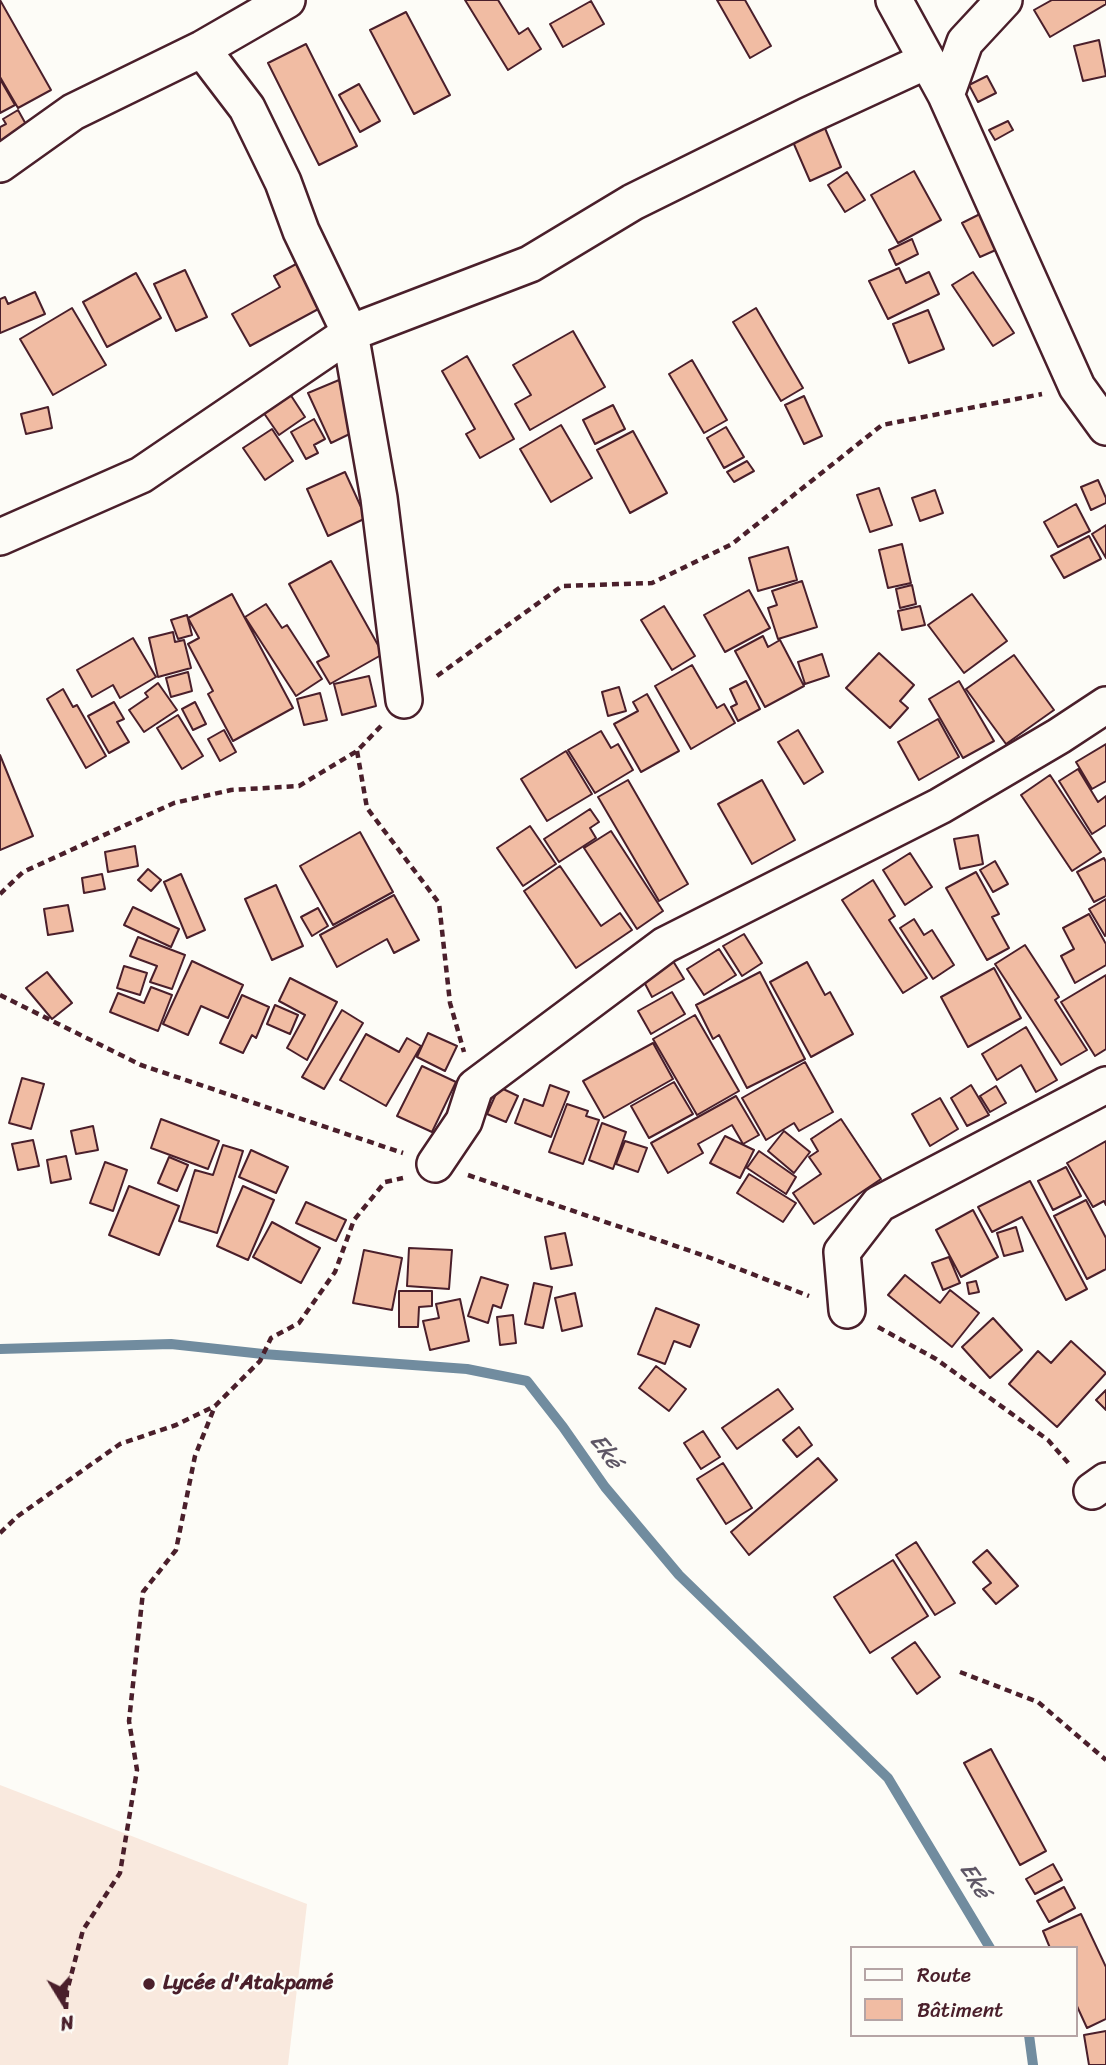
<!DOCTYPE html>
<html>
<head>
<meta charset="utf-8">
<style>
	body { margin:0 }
	#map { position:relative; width:1106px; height:2065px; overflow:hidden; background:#fdfcf7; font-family:Sriracha,sans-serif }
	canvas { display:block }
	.legend { position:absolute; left:850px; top:1946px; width:228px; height:91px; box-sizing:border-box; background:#fdfcf7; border:2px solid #b5a4a5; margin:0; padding:9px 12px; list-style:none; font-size:21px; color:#4a1f2b }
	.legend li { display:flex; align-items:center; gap:14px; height:35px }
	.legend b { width:35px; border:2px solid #b5a4a5 }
	.north { position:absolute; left:28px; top:1967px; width:70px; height:70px; -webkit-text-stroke:5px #fdfcf7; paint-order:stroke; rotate:169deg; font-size:19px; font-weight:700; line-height:28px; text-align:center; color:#4a1f2b }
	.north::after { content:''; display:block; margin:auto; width:24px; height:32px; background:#4a1f2b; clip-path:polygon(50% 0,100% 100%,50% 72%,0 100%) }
</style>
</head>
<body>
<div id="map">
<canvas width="1106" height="2065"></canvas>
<ul class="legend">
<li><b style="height:9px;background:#fdfcf7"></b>Route</li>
<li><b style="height:19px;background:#f1bca3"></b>Bâtiment</li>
</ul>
<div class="north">N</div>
</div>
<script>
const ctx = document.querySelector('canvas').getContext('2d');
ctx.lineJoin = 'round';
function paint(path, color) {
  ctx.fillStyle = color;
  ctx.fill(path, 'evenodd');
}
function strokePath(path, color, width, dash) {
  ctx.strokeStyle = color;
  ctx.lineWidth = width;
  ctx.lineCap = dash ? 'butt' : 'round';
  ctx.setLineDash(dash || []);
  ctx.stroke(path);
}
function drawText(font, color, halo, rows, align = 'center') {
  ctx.font = font + ' Sriracha,sans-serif';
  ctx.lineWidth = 5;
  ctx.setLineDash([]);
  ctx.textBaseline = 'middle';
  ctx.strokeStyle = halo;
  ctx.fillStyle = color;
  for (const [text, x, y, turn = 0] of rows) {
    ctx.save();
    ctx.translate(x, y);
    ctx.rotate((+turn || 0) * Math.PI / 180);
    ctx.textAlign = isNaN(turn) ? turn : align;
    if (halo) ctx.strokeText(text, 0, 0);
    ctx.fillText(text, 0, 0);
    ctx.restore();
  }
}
const built = new Path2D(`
	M0 1785 307 1904 288 2065H0Z`);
const stream = new Path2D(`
	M0 1349 171 1344 263 1354 467 1369 527 1381 563 1427 605 1487 679 1575 888 1778 990 1948
	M1029 2035 1033 2065`);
const building = new Path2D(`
	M0 0 51 90 18 108 0 77Z
	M465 0H498L519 34 528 28 541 49 508 70Z
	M717 0H745L771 46 750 58Z
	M1052 0H1106V4L1050 37 1034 10Z
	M591 1 604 24 563 47 550 24Z
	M406 12 450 95 414 114 370 30Z
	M1099 40 1106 76 1083 81 1074 46Z
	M306 44 357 146 319 165 268 63Z
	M987 76 996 93 978 102 969 85Z
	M0 79 15 105 0 113Z
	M359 84 380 121 360 132 339 95Z
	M18 110 28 128 0 144V127L6 124 3 119Z
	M822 121 841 167 810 181 790 135Z
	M1008 121 1013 130 995 140 989 130Z
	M914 171 941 220 898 243 871 195Z
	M847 172 865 200 845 212 828 185Z
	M980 214 998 249 980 257 962 223Z
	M912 239 918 254 896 265 889 250Z
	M298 263 322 307 250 346 232 314 280 287 274 276Z
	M899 268 906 283 929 272 939 294 888 319 869 281Z
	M185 270 207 317 176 331 154 284Z
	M973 272 1014 333 993 346 952 285Z
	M136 273 161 318 107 347 83 302Z
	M35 292 45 314 0 333V299L5 297 8 304Z
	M72 308 106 365 53 395 20 339Z
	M756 308 803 388 781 401 733 322Z
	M928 310 944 349 909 363 893 324Z
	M573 331 605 387 530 430 515 404 531 395 513 365Z
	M467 356 514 439 480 458 466 434 475 429 442 371Z
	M692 360 727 420 704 433 669 374Z
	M339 380 362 428 331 443 308 393Z
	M288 391 305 417 279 435 261 409Z
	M804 396 822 436 804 444 785 405Z
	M613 405 625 429 595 444 583 420Z
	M48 407 52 428 26 434 21 414Z
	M314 419 325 439 314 445 318 453 306 459 291 432Z
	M561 425 592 478 551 502 520 449Z
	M726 427 744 457 724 468 707 438Z
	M272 429 293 461 265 480 243 448Z
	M633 431 667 493 630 513 597 450Z
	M747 461 754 471 734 482 727 472Z
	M345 472 366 518 328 536 307 489Z
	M1098 480 1106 498V503L1091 510 1081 487Z
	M879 488 892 525 870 532 857 495Z
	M935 490 943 513 920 521 912 498Z
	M1076 504 1090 531 1058 547 1044 522Z
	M1106 525V558L1092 534Z
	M1089 536 1101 559 1064 578 1051 556Z
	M902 544 911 583 888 588 879 550Z
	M788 547 797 580 758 591 749 558Z
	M331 561 383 654 330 684 317 662 329 656 289 584Z
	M802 581 817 627 778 639 768 608 777 605 772 591Z
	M912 585 916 604 900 608 896 589Z
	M749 590 770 628 725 652 704 615Z
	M232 594 293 708 233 741 208 694 213 691 188 644 199 638 188 618Z
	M972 594 1007 641 964 673 928 625Z
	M266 604 282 628 287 625 322 679 296 696 245 617Z
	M664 606 695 656 672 670 641 620Z
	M920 606 925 625 902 630 898 611Z
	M187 615 192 635 178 639 171 620Z
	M173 632 175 642 184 640 191 668 158 677 149 638Z
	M763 636 768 647 780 640 804 686 765 707 735 651Z
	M133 638 156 677 120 698 113 685 92 697 77 670Z
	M879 653 914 685 900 701 908 708 890 728 846 688Z
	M822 654 829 676 805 684 798 662Z
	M1014 655 1054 710 1006 744 966 689Z
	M692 665 717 708 724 704 735 723 691 749 655 686Z
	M188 672 192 691 171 697 166 678Z
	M369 676 376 706 342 715 334 684Z
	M746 681 760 709 738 721 731 707 737 704 730 689Z
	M959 681 994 741 963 758 929 699Z
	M158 683 177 710 144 732 129 710 148 697 145 693Z
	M619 687 626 711 608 716 602 692Z
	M63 689 73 707 77 705 106 756 86 768 47 699Z
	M320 693 327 720 304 725 297 699Z
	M647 694 679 751 641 772 614 724 638 711 633 702Z
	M114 702 124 719 117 722 129 742 109 753 88 716Z
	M195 702 206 724 193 730 182 709Z
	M178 715 203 756 182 769 157 728Z
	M938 719 959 757 919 780 898 742Z
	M224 730 236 752 220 761 208 739Z
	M798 730 823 772 804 784 778 742Z
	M601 731 611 748 618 744 633 770 595 793 568 750Z
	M1106 744V781L1092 789 1076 762Z
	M566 751 592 794 547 821 521 779Z
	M0 755 33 836 0 850Z
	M1078 769 1098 802 1106 796V825L1092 834 1059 781Z
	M1050 775 1101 852 1072 871 1021 795Z
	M628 780 688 884 659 901 598 797Z
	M762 780 795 840 752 864 718 804Z
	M590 809 599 822 590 828 596 838 559 862 544 839Z
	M530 826 556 864 523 886 497 848Z
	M611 831 663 911 637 929 584 848Z
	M360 832 393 892 333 925 300 866Z
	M978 835 983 864 960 869 954 839Z
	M135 846 138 866 108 872 105 852Z
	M910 853 932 887 905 905 883 870Z
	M1104 858 1106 862V896L1094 902 1077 872Z
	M995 861 1008 884 993 892 980 870Z
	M560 866 601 926 620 913 632 930 576 968 524 891Z
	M148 869 161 880 151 891 138 880Z
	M976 872 999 914 992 917 1009 948 987 960 946 888Z
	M102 874 105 889 84 893 82 878Z
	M181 874 205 930 187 938 164 882Z
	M873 880 895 916 889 920 927 978 903 993 842 900Z
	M276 885 303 946 272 960 245 899Z
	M394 895 419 940 394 953 387 939 337 967 320 935Z
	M1106 899V935L1105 936 1089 909Z
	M68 905 73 931 48 935 44 909Z
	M133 907 179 929 171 947 124 925Z
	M318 908 328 926 312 936 301 917Z
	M1089 914 1106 944V965L1075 983 1061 956 1074 949 1063 928Z
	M914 919 924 935 932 930 954 965 933 979 900 928Z
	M744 934 762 963 742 976 723 946Z
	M138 937 185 955 172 989 150 982 157 966 130 956Z
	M1025 945 1059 997 1055 1000 1087 1050 1061 1065 995 964Z
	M719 949 736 975 704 995 687 969Z
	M192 961 243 985 228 1018 201 1006 188 1035 163 1024Z
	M673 961 684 979 652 997 642 978Z
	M807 962 825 995 830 992 853 1034 811 1057 770 982Z
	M124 966 147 973 140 995 117 988Z
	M994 968 1021 1018 968 1047 941 997Z
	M47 972 72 1003 52 1019 26 988Z
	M760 972 805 1059 747 1088 719 1035 713 1039 696 1005Z
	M1106 975V1049L1095 1056 1061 1002Z
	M290 978 337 1002 307 1060 287 1048 305 1015 279 1001Z
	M151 987 172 995 158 1031 110 1012 118 993 144 1003Z
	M672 992 685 1014 651 1034 638 1011Z
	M242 995 269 1007 256 1038 252 1035 243 1053 220 1043Z
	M275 1005 298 1015 290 1034 267 1024Z
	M342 1010 363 1023 324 1089 302 1077Z
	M695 1015 739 1091 697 1115 653 1039Z
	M1026 1027 1057 1080 1036 1092 1021 1065 997 1080 982 1054Z
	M428 1033 457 1046 445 1071 417 1057Z
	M366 1034 399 1052 407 1038 421 1046 386 1106 340 1080Z
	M653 1043 673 1079 604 1118 583 1081Z
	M805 1062 833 1112 799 1131 794 1123 766 1140 742 1098Z
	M422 1066 456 1082 432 1132 397 1116Z
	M22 1078 44 1084 31 1129 9 1123Z
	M674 1082 693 1114 649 1138 631 1106Z
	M550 1085 569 1092 551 1137 515 1123 524 1099 543 1106Z
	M971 1085 989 1115 967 1126 951 1098Z
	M996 1086 1006 1103 990 1112 980 1096Z
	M499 1087 518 1096 506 1122 487 1114Z
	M736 1096 759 1135 743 1144 732 1125 698 1144 703 1153 668 1173 651 1143Z
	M940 1098 958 1129 930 1146 912 1114Z
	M567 1104 588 1111 586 1116 599 1120 583 1164 549 1152Z
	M161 1119 219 1141 208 1169 151 1148Z
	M841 1119 881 1179 814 1224 793 1193 821 1174 809 1157 818 1151 811 1139Z
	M602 1123 626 1132 613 1169 589 1160Z
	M93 1126 98 1150 76 1154 71 1131Z
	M784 1131 810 1152 794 1173 768 1151Z
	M725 1136 754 1150 740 1178 710 1163Z
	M33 1140 39 1166 18 1170 12 1144Z
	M625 1141 647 1148 638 1172 616 1164Z
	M1106 1141V1205L1104 1201 1093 1207 1067 1163Z
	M223 1145 243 1151 217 1233 179 1221 195 1170 213 1175Z
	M251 1150 288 1167 276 1193 239 1177Z
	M759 1151 796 1177 786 1194 747 1168Z
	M66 1156 71 1179 51 1183 47 1160Z
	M169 1157 188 1165 177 1191 158 1183Z
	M105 1162 127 1170 113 1211 90 1203Z
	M1066 1167 1081 1196 1053 1210 1038 1181Z
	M749 1174 796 1203 783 1222 737 1193Z
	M1030 1181 1087 1289 1066 1300 1022 1217 992 1232 978 1207Z
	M129 1186 179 1206 159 1255 109 1235Z
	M243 1186 274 1200 248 1260 217 1246Z
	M1086 1200 1106 1238V1269L1087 1279 1054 1216Z
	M306 1202 346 1220 336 1241 296 1223Z
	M973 1210 998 1257 961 1277 936 1230Z
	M272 1222 320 1248 301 1283 253 1257Z
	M1016 1227 1023 1251 1004 1256 997 1233Z
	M565 1233 572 1265 551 1269 545 1237Z
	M409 1248 452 1250 449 1289 407 1286Z
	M364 1250 402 1258 392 1310 353 1303Z
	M949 1257 960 1283 943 1290 932 1263Z
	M905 1275 940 1303 950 1290 979 1313 952 1347 888 1295Z
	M481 1277 508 1285 501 1308 493 1305 488 1323 468 1316Z
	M976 1281 979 1292 969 1294 967 1283Z
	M534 1283 552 1287 543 1328 525 1324Z
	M399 1291H432V1306L419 1307 418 1327H399Z
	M575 1293 582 1326 562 1331 555 1298Z
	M460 1299 469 1341 430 1350 423 1321 439 1318 436 1304Z
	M656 1308 699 1325 690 1347 674 1341 665 1364 638 1354Z
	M513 1315 516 1343 500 1345 497 1317Z
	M993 1318 1022 1350 990 1378 962 1347Z
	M1071 1341 1106 1373 1057 1427 1009 1384 1038 1351 1051 1363Z
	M656 1366 686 1389 669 1411 639 1388Z
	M778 1389 793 1409 737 1449 722 1428Z
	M1106 1390V1410L1096 1400Z
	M799 1427 812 1445 797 1457 783 1440Z
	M703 1431 720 1457 701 1469 684 1443Z
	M818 1458 837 1480 749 1555 731 1532Z
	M723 1463 752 1508 726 1524 697 1479Z
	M916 1542 955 1603 935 1615 896 1555Z
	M987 1550 1018 1586 996 1604 983 1589 991 1583 973 1562Z
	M893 1560 928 1616 870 1653 834 1597Z
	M915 1642 940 1677 917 1694 892 1658Z
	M991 1749 1046 1851 1020 1865 964 1763Z
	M1053 1864 1062 1880 1035 1894 1026 1879Z
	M1064 1887 1075 1908 1049 1922 1037 1901Z
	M1081 1914 1106 1967V2019L1087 2028 1076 2004V1948H1050L1043 1931Z
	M1106 2031V2065H1089L1084 2035Z`);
const path = new Path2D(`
	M437 676 562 586 652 583 732 544 882 425 1042 394
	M357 751 367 808 439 903 450 1003 464 1052
	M0 894 23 872 174 803 231 790 299 786 357 751 381 726
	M0 995 141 1065 403 1153
	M468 1175 708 1257 809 1296
	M878 1327 936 1359 1048 1440 1071 1466
	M0 1533 18 1516 120 1444 176 1425 215 1406 260 1361 271 1338 299 1323 335 1272 354 1220 385 1182 403 1178
	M960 1672 1038 1702 1106 1760
	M66 2009 67 1991 83 1930 120 1873 137 1770 129 1721 143 1592 176 1550 195 1456 215 1406`);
const minor = new Path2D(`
	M894 0 946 95 1077 387 1106 427
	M202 49 247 108 283 182 301 231 350 333 379 498 404 700
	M946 95 965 42 1004 0
	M0 164 73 112 202 49 287 0
	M0 537 141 475 350 333 530 264 633 202 807 116 926 61
	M435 1164 464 1121 475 1087 665 945 940 806 1059 736 1106 705
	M847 1310 842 1252 879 1204 1106 1085
	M1092 1491 1106 1481`);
const markers = [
	[149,1984,7,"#4a1f2b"]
];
const poiNames = [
	["Lycée d'Atakpamé",163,1984]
];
const waterNames = [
	["Eké",605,1452,54],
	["Eké",974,1881,59]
];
paint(built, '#f9e9de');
strokePath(stream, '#718c9f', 10);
paint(building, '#f1bca3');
strokePath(building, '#4a1f2b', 2);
strokePath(minor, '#4a1f2b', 40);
strokePath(path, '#4a1f2b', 4.5, [7, 5]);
strokePath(minor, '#fdfcf7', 35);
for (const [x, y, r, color] of markers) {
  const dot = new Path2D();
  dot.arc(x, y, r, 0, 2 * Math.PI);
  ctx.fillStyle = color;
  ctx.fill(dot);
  strokePath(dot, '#fdfcf7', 2.5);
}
drawText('bold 21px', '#4a1f2b', '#fdfcf7', poiNames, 'left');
drawText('italic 23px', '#5e5665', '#fdfcf7', waterNames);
</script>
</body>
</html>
